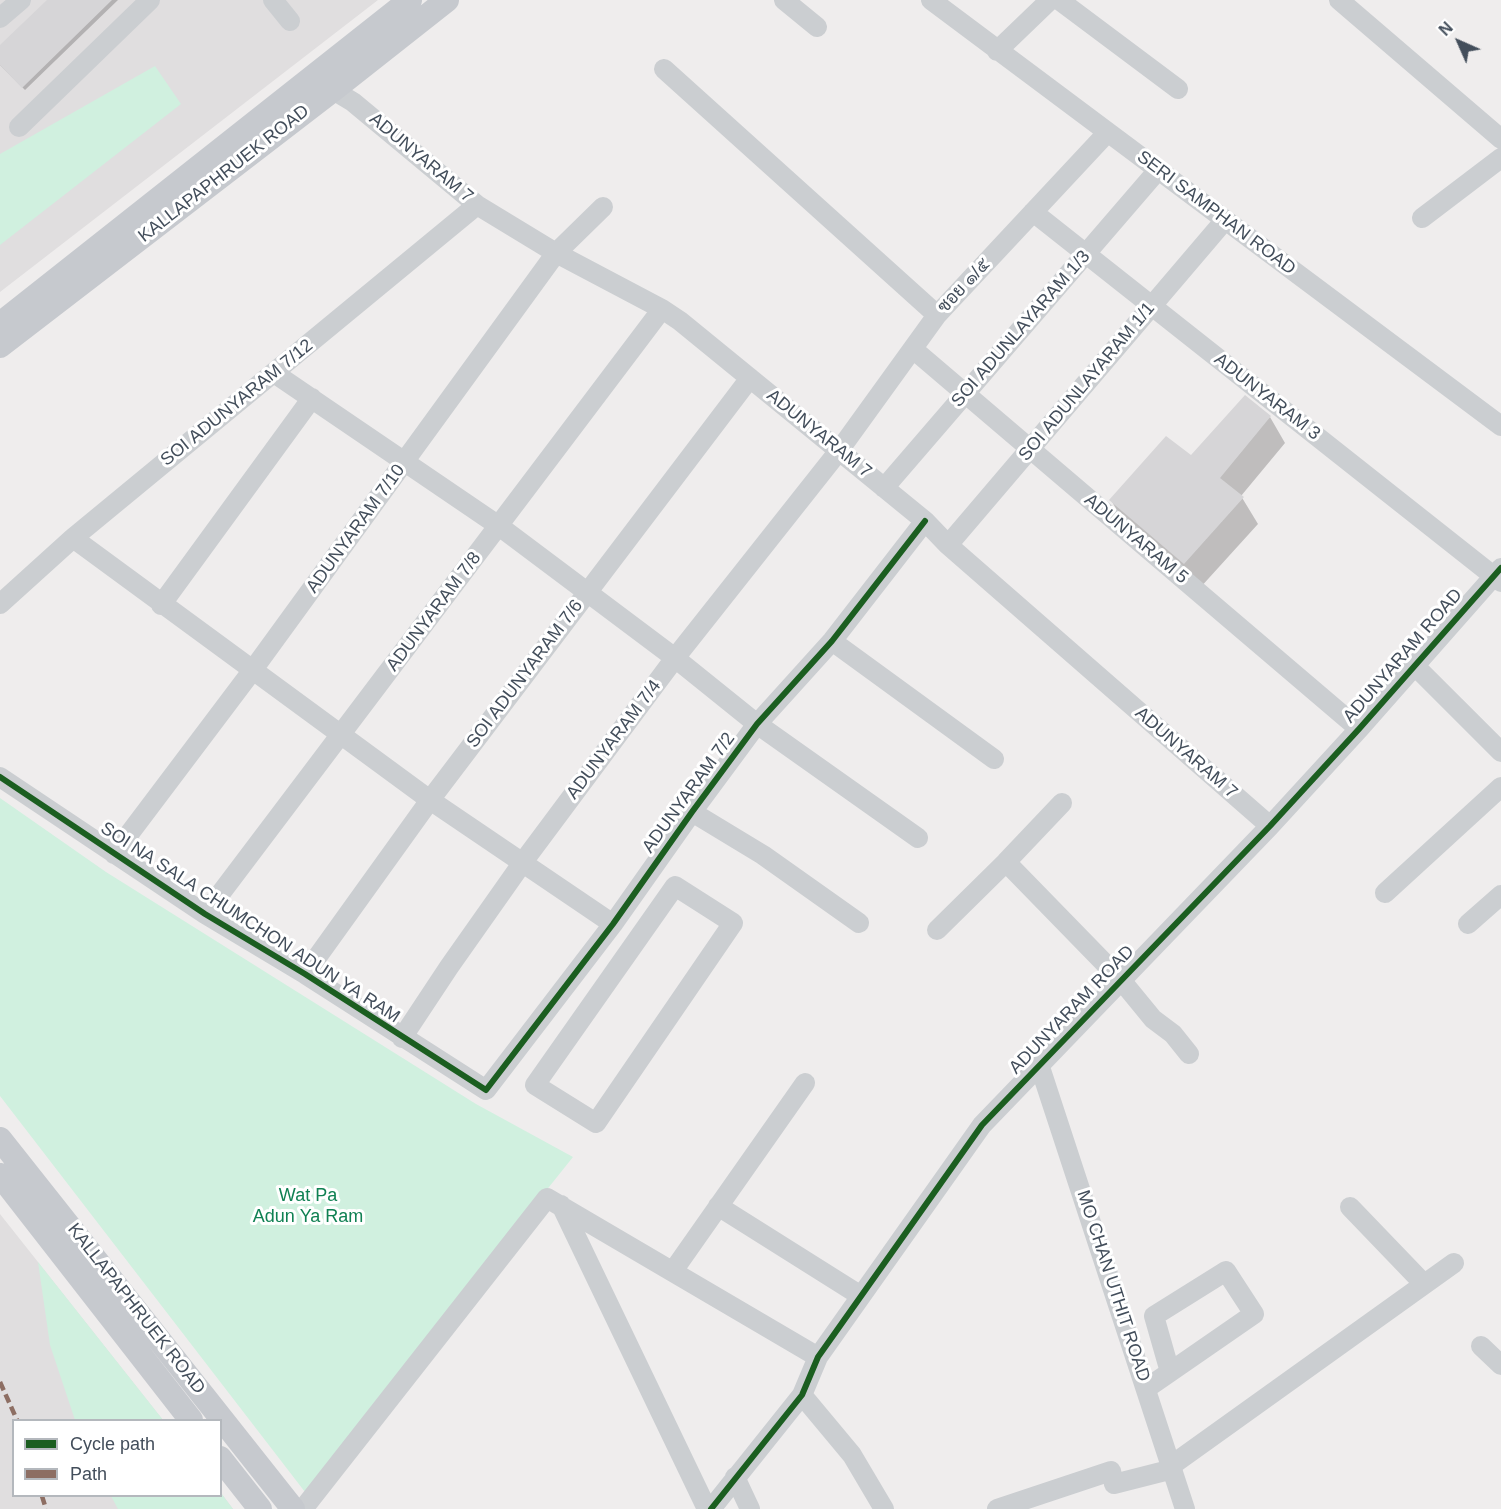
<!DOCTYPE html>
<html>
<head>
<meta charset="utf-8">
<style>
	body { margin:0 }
	#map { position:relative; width:1501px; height:1509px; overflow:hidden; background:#efeded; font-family:Arial,sans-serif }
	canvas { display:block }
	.legend { position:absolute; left:12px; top:1419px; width:210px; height:78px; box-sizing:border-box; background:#fff; border:2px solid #b4b8bd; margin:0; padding:8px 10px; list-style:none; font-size:18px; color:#434e5b }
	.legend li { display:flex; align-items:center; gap:12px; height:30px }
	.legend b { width:30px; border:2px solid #b4b8bd }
	.north { position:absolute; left:1429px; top:12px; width:60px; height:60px; -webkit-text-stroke:4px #fff; paint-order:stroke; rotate:315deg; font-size:16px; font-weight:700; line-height:24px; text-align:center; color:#434e5b }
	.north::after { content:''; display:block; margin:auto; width:21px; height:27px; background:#434e5b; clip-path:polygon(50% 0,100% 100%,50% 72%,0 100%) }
</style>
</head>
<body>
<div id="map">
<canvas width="1501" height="1509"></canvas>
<ul class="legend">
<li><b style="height:8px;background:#1b5e20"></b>Cycle path</li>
<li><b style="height:8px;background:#8d6e63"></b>Path</li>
</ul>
<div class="north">N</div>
</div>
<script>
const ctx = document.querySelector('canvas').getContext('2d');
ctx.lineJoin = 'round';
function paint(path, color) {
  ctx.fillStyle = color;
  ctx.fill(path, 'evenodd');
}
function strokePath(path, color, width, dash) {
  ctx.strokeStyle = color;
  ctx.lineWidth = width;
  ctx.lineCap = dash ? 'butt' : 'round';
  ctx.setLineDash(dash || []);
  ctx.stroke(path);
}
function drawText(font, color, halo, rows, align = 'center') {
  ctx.font = font + ' Arial,Sarabun,sans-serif';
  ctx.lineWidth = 6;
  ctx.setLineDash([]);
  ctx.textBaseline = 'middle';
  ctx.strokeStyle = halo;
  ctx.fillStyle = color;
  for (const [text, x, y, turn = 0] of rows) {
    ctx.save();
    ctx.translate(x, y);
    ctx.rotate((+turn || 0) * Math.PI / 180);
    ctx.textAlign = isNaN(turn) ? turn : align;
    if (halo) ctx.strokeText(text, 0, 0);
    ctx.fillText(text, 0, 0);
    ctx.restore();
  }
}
const education = new Path2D(`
	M0 0H378L0 292Z
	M0 1214 163 1420H14V1496H220L221 1493 233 1509H0Z`);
const green = new Path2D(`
	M155 66 181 104 0 245V154Z
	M0 798 106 872 476 1104 573 1157 305 1492 0 1096Z
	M38 1262 163 1420H75L50 1345Z
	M221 1493 233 1509H118L111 1496H220Z`);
const shadow = new Path2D(`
	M49 0H118L25 90 0 65V47Z
	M1270 417 1285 443 1241 496 1258 524 1199 589 1126 526 1111 500Z`);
const building = new Path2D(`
	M47 0H112L22 88 0 65V45Z
	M1245 395 1271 416 1220 478 1244 497 1184 564 1109 500 1166 436 1191 455Z`);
const minor = new Path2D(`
	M273 0 290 21
	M784 0 817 27
	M931 0 1501 426
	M1059 0 1178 89
	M1339 0 1501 139
	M0 18 21 0
	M997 51 1050 0
	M664 69 937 315
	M333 90 353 102 477 205 556 253 662 309 680 321 925 521 948 545 1270 826
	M19 127 150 0
	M1033 212 1501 582
	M1422 218 1501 158
	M913 349 1359 729
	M274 373 499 526 675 658 757 724 918 838
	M884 488 1158 170
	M73 538 430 800 613 924
	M948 545 1225 220
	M0 604 73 538 477 205
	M161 605 312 398
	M832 641 994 759
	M1415 666 1501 752
	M0 777 205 914 305 974 486 1090 613 924 692 812 757 724 832 641 925 521
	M692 812 763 855 859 923
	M114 854 252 671 556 253 603 207
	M1006 862 1062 803
	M675 886 733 923 596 1123 535 1085Z
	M1385 893 1501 787
	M205 914 662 309
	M1468 924 1501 895
	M937 930 1006 862 1121 980 1153 1019 1173 1034 1189 1054
	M305 974 430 800 750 378
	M402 1038 449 967 523 862 675 658 838 452 937 315 1107 133
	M1039 1064 1185 1509
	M561 1205 707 1509
	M718 1206 861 1296
	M1350 1207 1424 1284
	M673 1271 805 1083
	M1481 1346 1501 1365
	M1147 1388 1254 1314 1226 1271 1154 1316 1170 1372
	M802 1395 852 1455 884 1509
	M1172 1465 1454 1263
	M735 1477 750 1509
	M303 1509 547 1198 818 1357
	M711 1509 802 1395 818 1357 982 1125 1270 826 1359 729 1501 568
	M997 1509 1111 1471 1114 1484 1173 1469`);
const major = new Path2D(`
	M0 324 410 0
	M0 346 333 90 447 0
	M0 1139 293 1509
	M0 1175 191 1420
	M220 1458 260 1509`);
const quiet = new Path2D(`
	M0 1382 17 1420
	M42 1496 46 1509`);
const cycleway = new Path2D(`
	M0 777 205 914 305 974 486 1090 613 924 692 812 757 724 832 641 925 521
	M711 1509 802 1395 818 1357 982 1125 1270 826 1359 729 1501 568`);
const streetNames = [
	["ADUNYARAM 7",421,158,40],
	["KALLAPAPHRUEK ROAD",224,174,-38],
	["SERI SAMPHAN ROAD",1216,213,37],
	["ซอย ๑/๕",964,286,-47],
	["SOI ADUNLAYARAM 1/3",1021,329,-49],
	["SOI ADUNLAYARAM 1/1",1087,382,-50],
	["ADUNYARAM 3",1267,397,38],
	["SOI ADUNYARAM 7/12",237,403,-39],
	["ADUNYARAM 7",819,434,39],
	["ADUNYARAM 7/10",356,529,-54],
	["ADUNYARAM 5",1136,539,40],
	["ADUNYARAM 7/8",434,612,-53],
	["ADUNYARAM ROAD",1403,656,-49],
	["SOI ADUNYARAM 7/6",525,674,-53],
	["ADUNYARAM 7/4",614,740,-53],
	["ADUNYARAM 7",1186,753,41],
	["ADUNYARAM 7/2",689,793,-54],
	["SOI NA SALA CHUMCHON ADUN YA RAM",250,923,33],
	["ADUNYARAM ROAD",1072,1010,-46],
	["MO CHAN UTHIT ROAD",1113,1286,72],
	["KALLAPAPHRUEK ROAD",136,1309,52]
];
const parkNames = [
	["Wat Pa",308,1196],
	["Adun Ya Ram",308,1217]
];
paint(education, '#e0dedf');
paint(green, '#d0f0df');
paint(shadow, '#0003');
paint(building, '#d6d5d7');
strokePath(minor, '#cbced1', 20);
strokePath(major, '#c6c9ce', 24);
strokePath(quiet, '#8d6e63', 4.5, [9, 4.5]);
strokePath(cycleway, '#1b5e20', 6);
drawText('18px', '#434e5b', '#fff', streetNames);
drawText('18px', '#108153', '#fff', parkNames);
</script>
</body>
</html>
